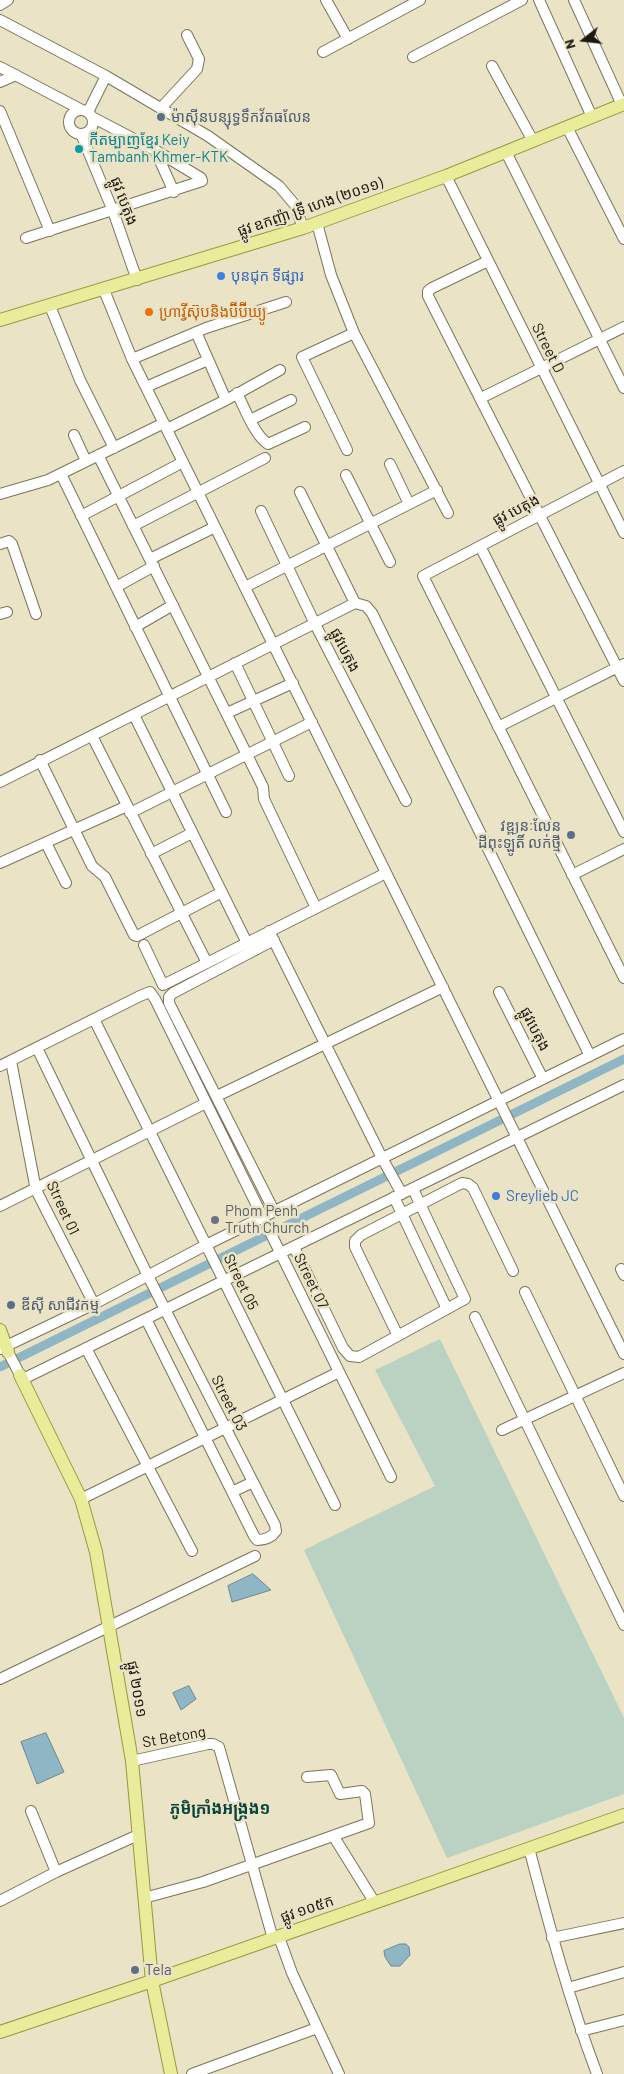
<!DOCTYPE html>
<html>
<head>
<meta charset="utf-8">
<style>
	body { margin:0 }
	#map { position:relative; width:624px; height:2074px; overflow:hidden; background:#eae3c6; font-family:Barlow,sans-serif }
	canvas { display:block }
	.north { position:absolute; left:559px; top:15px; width:50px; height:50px; -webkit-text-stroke:4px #eae3c6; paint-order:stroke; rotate:254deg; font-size:14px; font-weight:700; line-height:20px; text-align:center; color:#1c190f }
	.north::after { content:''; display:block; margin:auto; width:18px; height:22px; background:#1c190f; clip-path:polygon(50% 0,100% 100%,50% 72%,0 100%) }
</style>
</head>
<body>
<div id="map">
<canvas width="624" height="2074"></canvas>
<div class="north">N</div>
</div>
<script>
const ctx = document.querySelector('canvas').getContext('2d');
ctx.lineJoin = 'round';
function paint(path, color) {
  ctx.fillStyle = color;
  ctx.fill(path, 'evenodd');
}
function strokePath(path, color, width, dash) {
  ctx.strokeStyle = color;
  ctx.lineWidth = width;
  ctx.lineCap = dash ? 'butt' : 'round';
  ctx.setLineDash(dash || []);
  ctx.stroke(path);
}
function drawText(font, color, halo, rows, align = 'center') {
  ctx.font = font + ' Barlow,"Noto Sans Khmer",sans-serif';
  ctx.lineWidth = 5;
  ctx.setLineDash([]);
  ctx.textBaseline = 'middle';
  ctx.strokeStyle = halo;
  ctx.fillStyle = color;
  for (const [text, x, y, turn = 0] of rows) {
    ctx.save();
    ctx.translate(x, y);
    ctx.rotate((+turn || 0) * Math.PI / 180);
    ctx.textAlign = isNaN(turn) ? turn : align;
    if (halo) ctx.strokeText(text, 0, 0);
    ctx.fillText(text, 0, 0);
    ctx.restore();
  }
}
const green = new Path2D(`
	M440 1339 624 1718V1794L447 1858 304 1550 435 1486 375 1370Z`);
const water = new Path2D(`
	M253 1574 271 1590 232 1602 228 1586Z
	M189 1686 196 1699 181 1710 173 1693Z
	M46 1733 64 1772 37 1784 21 1742Z
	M400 1944H406L409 1947 410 1955 400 1966H391L385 1957 384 1951Z`);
const canal = new Path2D(`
	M0 1367 624 1059`);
const minor = new Path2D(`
	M326 0 348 39
	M539 0 592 117
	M574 0 622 105
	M0 5 8 0
	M0 20 106 76 208 136 279 186 295 205 303 228
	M323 52 420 0
	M413 57 522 0
	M492 66 533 141
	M0 67 80 109
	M0 82 16 75
	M161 108 197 69 199 59 187 35
	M69 122a12 12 0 1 1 24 0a12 12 0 1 1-24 0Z
	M0 111 50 231
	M88 112 106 76
	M567 127 624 239
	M81 134 113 211 137 280
	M155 150 174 192
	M506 152 624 388
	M446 176 624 533
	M317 223 331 275 354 333 448 513
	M26 238 202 181 201 178 155 150 92 117
	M488 261 432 288 428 291V296L624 681
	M104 290 132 359 624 1354
	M50 306 80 380 114 448
	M196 332 226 400
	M132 359 206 328 286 302
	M146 387 208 360
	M237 393C244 407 255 436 268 444L305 427
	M481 398 624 327
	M250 420 291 400
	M167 429 226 400 280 370
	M74 435 86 461
	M347 450 302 357 354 333
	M98 455 263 787 264 799 316 908
	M390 464 409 504
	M624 471 423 576 624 978
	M61 474 226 812
	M346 475 390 562
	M300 492 355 603 366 606 372 613 590 1056
	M0 494 48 480 164 423
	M261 511 315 624 406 801
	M81 516 183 462
	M133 526 265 458
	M0 544 9 541 12 544 36 614
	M480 546 624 832
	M150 559 215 527
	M116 587 154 566
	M245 587 437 490
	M0 614 7 612
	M135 627 173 605
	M235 663 289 776
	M227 713 293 683
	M134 715 247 943
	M498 727 624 664
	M92 736 207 963
	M40 760 92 866 105 877 134 935 137 936 222 892
	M0 782 355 603
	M130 813 312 722
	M46 843 66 883
	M151 854 192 833
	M0 863 127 806
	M572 875 624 849
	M269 931 382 1158 402 1194
	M274 940 173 993 169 997V1003L274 1211
	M144 945 163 985 386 873
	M499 992 543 1079
	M94 1019 335 1505
	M37 1048 148 1276 275 1525 276 1531C272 1537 265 1540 257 1540L254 1536 146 1319
	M11 1061 36 1190 94 1304
	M0 1066 140 996 150 992 155 999 391 1477
	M217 1096 443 987
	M394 1197 447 1309
	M0 1206 206 1103
	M294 1247 343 1348 350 1356 359 1357 465 1299 413 1189
	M621 1269 624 1275
	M525 1292 624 1496
	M475 1317 624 1625
	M397 1334 355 1247V1241L361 1235 462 1183 468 1184 473 1188 513 1271
	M86 1348 192 1551
	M0 1349 94 1304 206 1245 624 1039
	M8 1352 20 1375
	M23 1379 624 1085
	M502 1430 624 1373
	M232 1492 253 1482
	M81 1499 339 1372
	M0 1679 255 1556
	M132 1761 208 1744H213L219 1747 273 1939
	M31 1811 56 1872
	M334 1837 375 1903
	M529 1848C549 1925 569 2000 597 2074
	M144 1898 203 1882 369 1823 365 1794 362 1791 340 1794 331 1775 307 1777
	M0 1901 56 1872 138 1835
	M279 1937 292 1973 339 2074
	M552 1938 624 1923
	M568 1988 624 1972
	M581 2031 624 2020
	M192 2074 317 2028`);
const major = new Path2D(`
	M0 320 303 228 446 176 624 104
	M0 1330 8 1352
	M20 1375 81 1499 96 1552 132 1761 152 1981 171 2074
	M0 2032 152 1981 624 1815`);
const markers = [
	[161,117,5,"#5c6f8a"],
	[79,149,5,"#0f9aa8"],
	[221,276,5,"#3f7fe0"],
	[149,312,5,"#e8710a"],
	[571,835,5,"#5c6f8a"],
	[496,1196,5,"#3f7fe0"],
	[215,1220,5,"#6b7280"],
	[11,1305,5,"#5c6f8a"],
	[135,1970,5,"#5c6f8a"]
];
const serviceNames = [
	["ម៉ាស៊ីនបន្សុទ្ធទឹកវ័តធលែន",171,117],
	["វឌ្ឍនៈលែន",561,826,"right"],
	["ដីពុះឡូតិ៍ លក់ថ្មី",561,843,"right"],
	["ឌីស៊ី សាជីវកម្ម",21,1305],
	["Tela",145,1970]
];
const cultureNames = [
	["កីតម្បាញខ្មែរ Keiy",89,140],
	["Tambanh Khmer-KTK",89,157]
];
const streetNames = [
	["ផ្លូវ បេតុង",124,201,69],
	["ផ្លូវ ឧកញ៉ា ទ្រី ហេង (២០១១)",310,207,-19],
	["Street D",548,348,63],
	["ផ្លូវ បេតុង",516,510,-27],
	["ផ្លូវបេតុង",345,650,63],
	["ផ្លូវបេតុង",535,1029,63],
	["Street 01",63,1208,65],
	["Street 07",311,1281,64],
	["Street 05",241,1282,64],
	["Street 03",229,1403,63],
	["ផ្លូវ ២០១១",137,1689,80],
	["St Betong",174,1737,-10],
	["ផ្លូវ ១០៥ក",307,1909,-19]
];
const shopNames = [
	["បុនជុក ទីផ្សារ",231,276],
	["Sreylieb JC",506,1196]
];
const foodNames = [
	["ហ្រាវ្វីស៊ុបនិងប៊ីប៊ីឃ្យូ",159,312]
];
const worshipNames = [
	["Phom Penh",225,1211],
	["Truth Church",225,1228]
];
const neighbourhoodNames = [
	["ភូមិក្រាំងអង្រ្កង១",220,1809]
];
paint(green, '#bad2c1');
paint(water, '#8eb6c5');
strokePath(water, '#6c878e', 1);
strokePath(canal, '#8eb6c5', 9);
strokePath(minor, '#7a745a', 12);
strokePath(major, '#989a3e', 14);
strokePath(minor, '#fff', 10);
strokePath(major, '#e9ec9b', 12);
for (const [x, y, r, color] of markers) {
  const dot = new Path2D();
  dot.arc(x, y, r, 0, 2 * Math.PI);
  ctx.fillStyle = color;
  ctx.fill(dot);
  strokePath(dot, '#eae3c6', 2);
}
drawText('15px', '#4e5e75', '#eae3c6', serviceNames, 'left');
drawText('15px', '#0d838f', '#eae3c6', cultureNames, 'left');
drawText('15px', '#1c190f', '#eae3c6', streetNames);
drawText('15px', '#366cbe', '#eae3c6', shopNames, 'left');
drawText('15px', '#c56008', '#eae3c6', foodNames, 'left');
drawText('15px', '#5b616d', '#eae3c6', worshipNames, 'left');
drawText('bold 16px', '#08443a', '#eae3c6', neighbourhoodNames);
</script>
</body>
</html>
